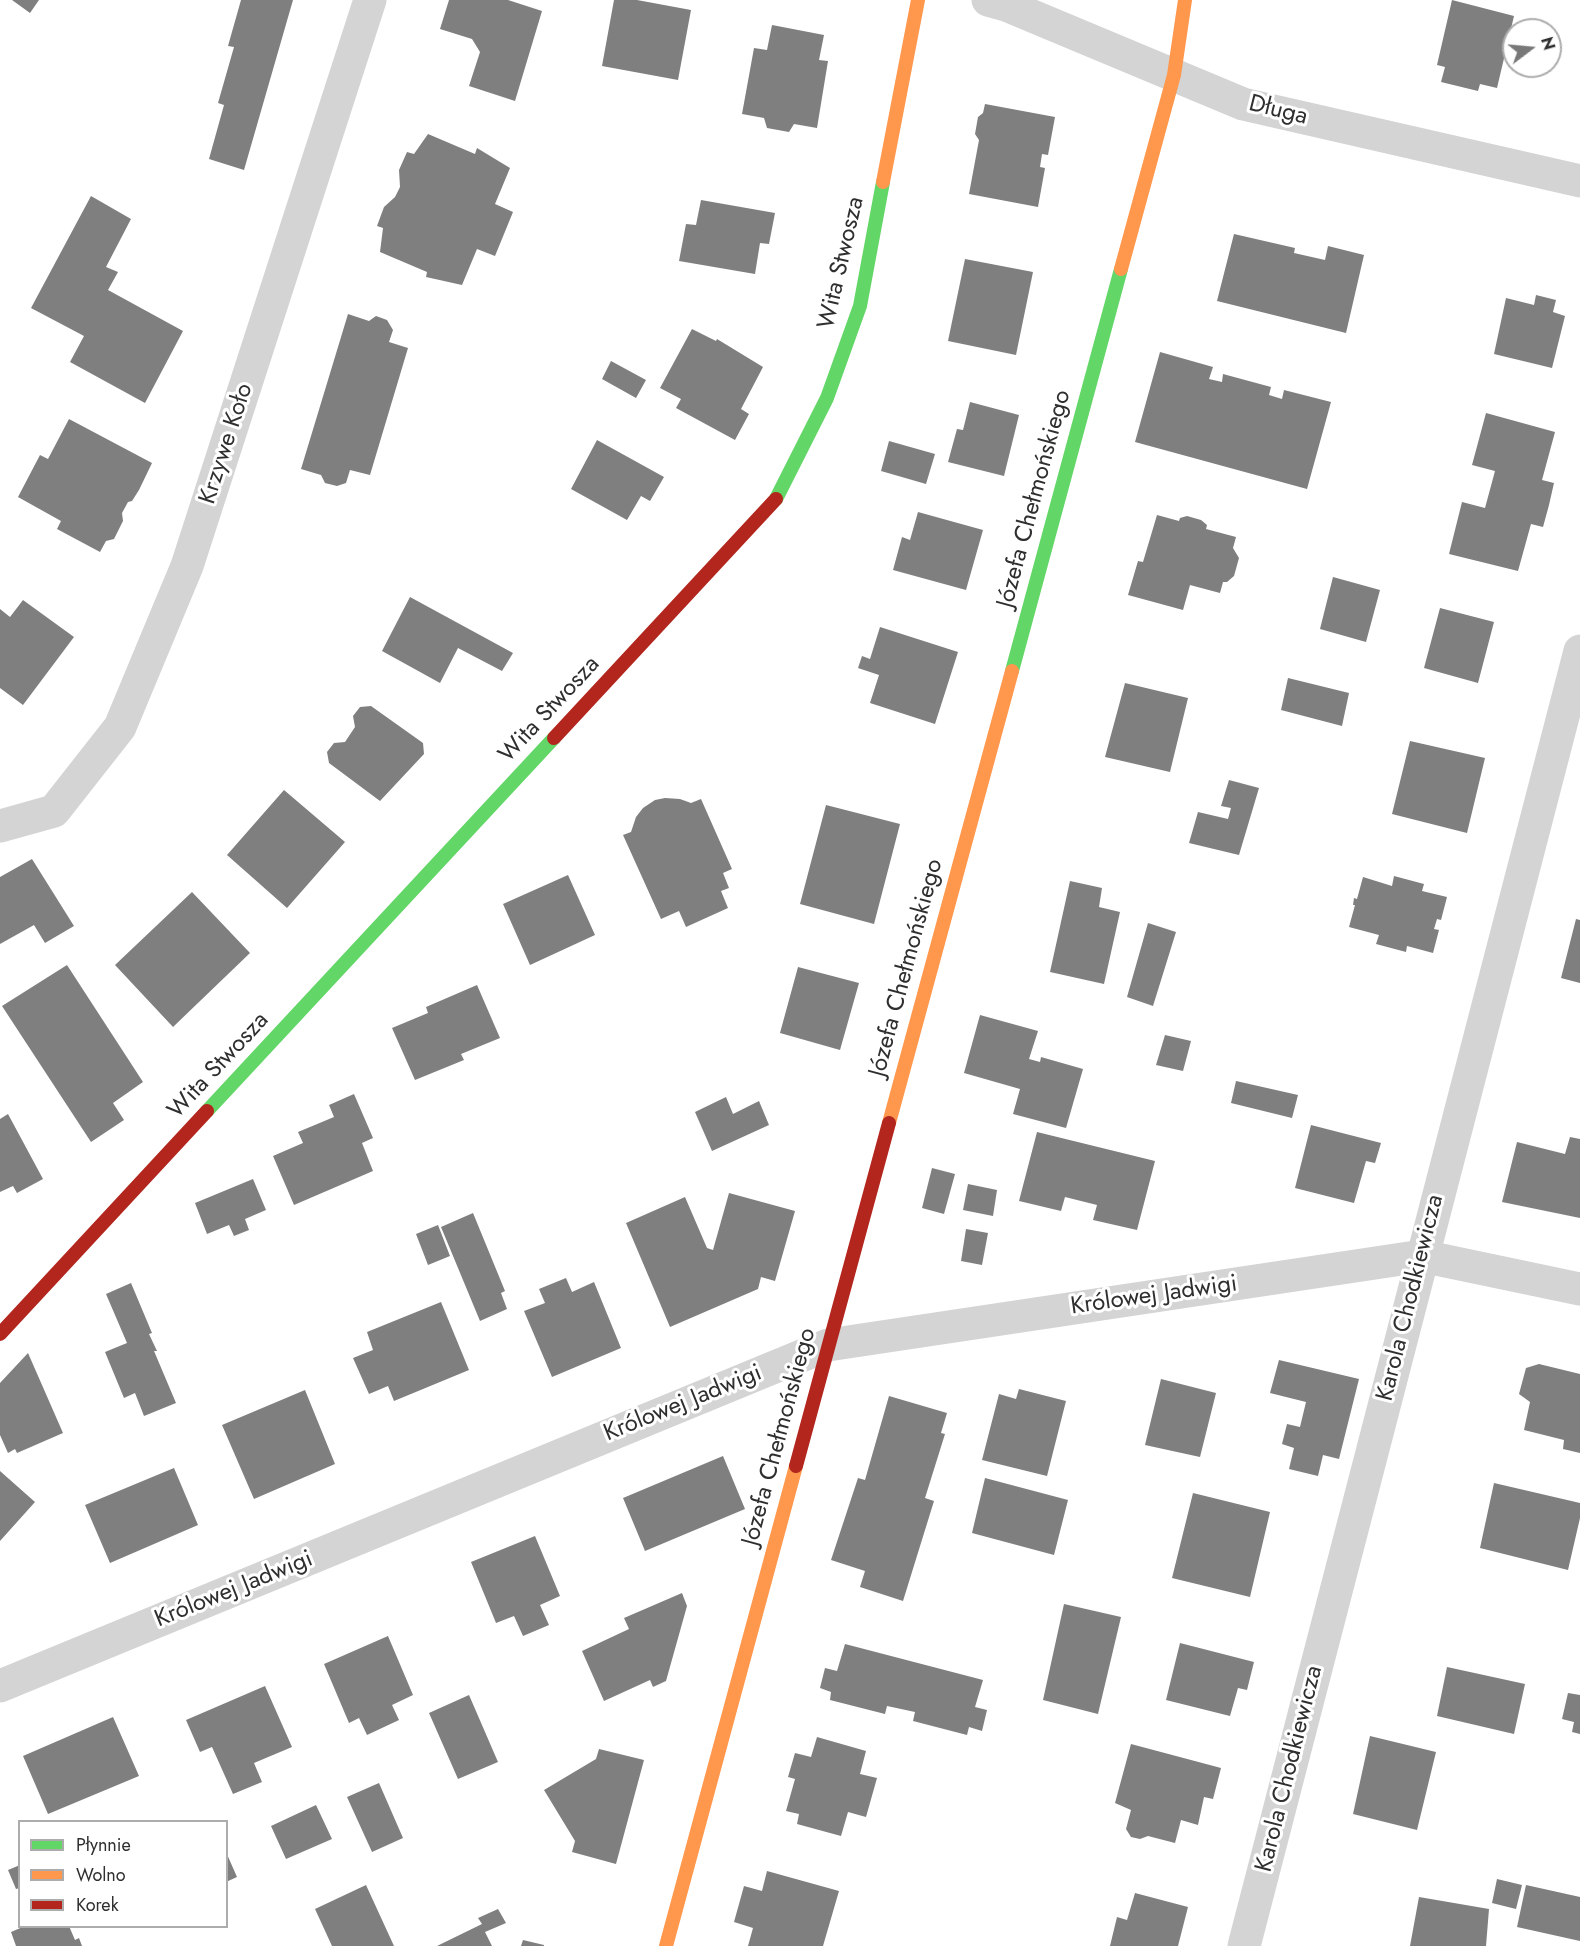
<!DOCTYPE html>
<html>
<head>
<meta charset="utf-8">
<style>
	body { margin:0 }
	#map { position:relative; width:1580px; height:1946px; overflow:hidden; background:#fff; font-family:Jost,sans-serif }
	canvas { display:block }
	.legend { position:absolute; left:18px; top:1820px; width:210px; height:108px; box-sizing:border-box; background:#fff; border:2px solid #acacac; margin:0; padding:8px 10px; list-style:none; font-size:18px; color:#2f2f2f }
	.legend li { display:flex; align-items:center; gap:12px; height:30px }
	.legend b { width:30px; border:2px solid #acacac }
	.north { position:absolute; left:1502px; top:18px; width:60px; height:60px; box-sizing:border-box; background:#fff; border:2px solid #acacac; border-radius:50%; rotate:74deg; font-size:16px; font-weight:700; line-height:24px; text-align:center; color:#2f2f2f }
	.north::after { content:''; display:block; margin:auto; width:21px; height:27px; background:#787878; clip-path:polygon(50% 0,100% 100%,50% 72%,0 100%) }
</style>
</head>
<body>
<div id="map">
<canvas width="1580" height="1946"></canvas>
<ul class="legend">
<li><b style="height:8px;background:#63d668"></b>Płynnie</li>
<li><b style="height:8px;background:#ff974d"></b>Wolno</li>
<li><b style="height:8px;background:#b3261e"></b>Korek</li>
</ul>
<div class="north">N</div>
</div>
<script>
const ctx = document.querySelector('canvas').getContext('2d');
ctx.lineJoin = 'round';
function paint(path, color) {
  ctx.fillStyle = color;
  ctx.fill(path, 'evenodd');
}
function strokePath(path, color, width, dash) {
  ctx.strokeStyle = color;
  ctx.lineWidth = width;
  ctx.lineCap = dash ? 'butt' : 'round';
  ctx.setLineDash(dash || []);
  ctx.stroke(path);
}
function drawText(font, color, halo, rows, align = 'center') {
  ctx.font = font + ' Jost,sans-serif';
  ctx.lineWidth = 6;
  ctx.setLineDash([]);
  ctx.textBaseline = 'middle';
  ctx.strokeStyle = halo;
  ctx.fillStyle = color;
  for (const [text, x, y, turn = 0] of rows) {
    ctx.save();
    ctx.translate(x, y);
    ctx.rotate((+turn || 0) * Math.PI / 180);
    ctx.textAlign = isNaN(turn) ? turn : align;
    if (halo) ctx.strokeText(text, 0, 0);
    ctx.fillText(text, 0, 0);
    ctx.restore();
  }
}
const building = new Path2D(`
	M12 0H39L30 13Z
	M241 0H293L244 170 209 159 224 105 218 103 234 47 228 46Z
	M449 0H508L542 11 515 101 469 86 480 52 472 39 440 29Z
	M614 0H637L691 10 678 80 602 66Z
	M1452 0 1514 16 1497 88 1480 84 1478 91 1441 82 1445 67 1437 65Z
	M772 25 824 35 819 60 828 61 817 128 794 124 789 132 767 128 764 118 742 114 754 48 767 50Z
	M985 104 1055 117 1048 155 1042 154 1040 167 1045 168 1038 207 969 194 979 140 975 134 978 117 983 113Z
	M428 134 475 154 477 148 510 168 495 204 513 212 495 256 477 249 462 285 426 277 427 272 380 252 383 228 377 226 384 207 395 197 400 187 399 170 407 152 414 154Z
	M91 196 131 219 106 267 118 272 108 290 183 331 145 403 70 362 84 336 31 308Z
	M701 200 775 213 769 244 760 243 755 274 679 261 686 224 696 225Z
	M1234 234 1295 248 1294 253 1325 260 1328 246 1364 255 1346 333 1217 301Z
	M965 259 1033 272 1016 355 948 341Z
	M1536 295 1556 300 1553 312 1565 316 1552 368 1494 354 1506 298 1534 305Z
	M348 314 369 321 376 316 387 320 393 330 389 342 408 348 370 475 350 470 346 483 337 486 325 483 321 475 301 469Z
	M692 329 716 341 717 339 763 367 741 409 749 414 735 440 676 408 681 399 660 388Z
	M1160 352 1213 367 1209 379 1222 382 1223 374 1271 387 1269 395 1282 399 1284 390 1331 402 1307 489 1135 442Z
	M611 361 646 380 636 398 602 379Z
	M970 402 1019 415 1004 476 948 462 957 429 963 430Z
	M1486 413 1555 432 1542 480 1554 483 1549 505 1543 527 1531 524 1518 571 1449 554 1462 502 1485 508 1495 471 1472 465Z
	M69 419 152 463 139 490 132 501 128 502 122 513 123 521 114 539 106 541 100 552 57 529 61 521 18 497 40 455 48 459Z
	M597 440 664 477 650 501 641 496 627 520 571 489Z
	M889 441 935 454 926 484 881 471Z
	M918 512 983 530 966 590 893 570 902 537 910 540Z
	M1157 515 1179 521 1180 518 1187 516 1201 520 1207 525 1206 529 1236 537 1233 548 1239 558 1234 576 1227 582H1223L1220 593 1190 585 1183 610 1128 595 1138 561 1143 562Z
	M1333 577 1380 590 1366 642 1320 629Z
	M410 597 513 653 502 671 458 648 440 683 382 651Z
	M23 600 74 637 23 705 0 688V609L10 617Z
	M1440 608 1494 622 1478 683 1424 668Z
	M880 627 958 652 935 724 870 703 879 675 858 668 862 656 870 659Z
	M1288 678 1349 693 1342 726 1281 710Z
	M1125 683 1188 698 1170 772 1105 757Z
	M371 706 423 743 424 754 380 801 329 763 327 752 334 743 345 742 355 727 353 716 360 707Z
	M1410 741 1485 758 1467 833 1392 814Z
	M1229 780 1259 788 1239 855 1189 843 1198 812 1228 819 1231 808 1221 806Z
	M284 790 345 842 287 908 227 855Z
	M665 798 680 799 691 803 701 799 732 869 723 873 729 888 721 891 728 908 686 927 679 911 661 919 623 835 631 832 636 817 643 808 655 800Z
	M826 805 900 824 874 924 800 904Z
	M32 859 74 926 45 943 34 925 0 944V877Z
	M568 875 595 935 530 965 503 904Z
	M1394 876 1424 884 1422 891 1447 897 1441 920 1437 919 1434 929 1439 930 1433 953 1407 946 1406 952 1376 944 1379 935 1349 927 1355 905H1353L1354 898 1357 899 1363 877 1392 886Z
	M1070 881 1102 888 1099 907 1120 912 1104 984 1050 972Z
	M192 892 250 953 173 1027 115 965Z
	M1576 919 1580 920V983L1561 978Z
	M1148 923 1176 932 1153 1006 1127 997Z
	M67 965 143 1082 113 1103 124 1120 91 1142 2 1006Z
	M798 967 859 983 840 1050 780 1033Z
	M477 985 500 1038 461 1054 464 1060 415 1080 392 1028 428 1013 426 1007Z
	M980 1015 1038 1031 1029 1059 1040 1062 1041 1057 1083 1069 1066 1128 1013 1114 1020 1089 964 1073Z
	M1165 1035 1191 1041 1183 1071 1156 1065Z
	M1236 1081 1298 1095 1292 1118 1231 1103Z
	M354 1094 373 1138 362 1143 373 1171 294 1205 273 1156 303 1143 298 1132 334 1117 329 1105Z
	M726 1097 733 1114 759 1101 769 1125 712 1151 695 1112Z
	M8 1114 43 1179 17 1193 13 1186 0 1192V1119Z
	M1311 1125 1381 1143 1375 1163 1366 1161 1354 1203 1295 1188Z
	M1037 1132 1155 1161 1137 1230 1093 1220 1097 1205 1065 1197 1061 1211 1019 1201Z
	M1570 1137 1580 1139V1218L1502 1202 1517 1142 1565 1154Z
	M932 1168 955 1174 944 1214 922 1208Z
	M253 1179 266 1210 245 1219 249 1230 234 1236 229 1225 207 1234 195 1203Z
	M968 1184 997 1190 993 1216 963 1210Z
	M729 1193 795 1211 775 1281 761 1277 758 1289 670 1327 626 1223 685 1197 707 1248 713 1250Z
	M473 1213 505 1291 501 1293 507 1309 480 1321 441 1227Z
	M438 1225 450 1256 428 1265 416 1234Z
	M966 1229 988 1233 982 1265 961 1261Z
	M566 1278 572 1292 594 1282 621 1348 552 1377 524 1311 545 1303 539 1289Z
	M131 1283 152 1333 149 1334 157 1351H154L176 1403 144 1416 135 1393 124 1398 105 1352 127 1343 106 1294Z
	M441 1302 469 1370 394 1401 388 1386 369 1394 353 1358 373 1350 367 1332Z
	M28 1353 63 1433 17 1453 15 1449 8 1453 0 1435V1383Z
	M1279 1360 1359 1379 1339 1459 1323 1455 1318 1476 1289 1469 1294 1448 1282 1444 1287 1424 1300 1427 1306 1402 1270 1393Z
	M1539 1364 1580 1374V1453L1563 1449 1564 1440 1524 1430 1530 1402 1519 1394 1526 1368Z
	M1161 1379 1216 1393 1200 1457 1145 1445Z
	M1019 1389 1066 1401 1047 1476 982 1460 999 1394 1016 1399Z
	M305 1390 335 1464 254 1499 222 1425Z
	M889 1396 947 1413 941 1433 945 1434 925 1498 934 1501 903 1601 860 1587 865 1571 831 1560 858 1478 865 1480Z
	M723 1456 745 1509 645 1551 623 1498Z
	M174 1468 198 1525 110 1563 85 1505Z
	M0 1471 35 1502 0 1541Z
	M985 1478 1068 1500 1054 1555 972 1533Z
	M1494 1483 1580 1503V1518L1568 1570 1480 1548Z
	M1193 1493 1270 1512 1250 1597 1172 1578Z
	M535 1536 560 1596 540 1605 549 1625 523 1636 514 1616 496 1623 471 1562Z
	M682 1593 687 1606 666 1681 653 1687 650 1680 604 1701 582 1651 629 1629 624 1618Z
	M1064 1604 1121 1617 1098 1714 1043 1700Z
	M388 1636 413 1695 392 1705 399 1720 367 1735 359 1718 349 1723 324 1664Z
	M1180 1643 1254 1662 1247 1690 1238 1688 1230 1716 1166 1700Z
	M845 1644 983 1680 975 1707 987 1710 982 1731 969 1727 967 1735 913 1721 915 1712 887 1706 885 1714 830 1700 831 1692 820 1688 825 1668 837 1671Z
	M1447 1667 1525 1684 1514 1734 1437 1716Z
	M265 1686 292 1747 254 1763 262 1782 233 1794 212 1747 200 1752 186 1720Z
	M1568 1693 1580 1695V1734L1572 1732 1574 1722 1562 1719Z
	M469 1695 498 1762 458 1779 429 1713Z
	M113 1717 139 1776 48 1814 23 1756Z
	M1370 1736 1436 1752 1417 1830 1353 1814Z
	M817 1737 866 1751 860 1774 877 1778 866 1817 848 1812 841 1836 797 1824 799 1814 786 1811 795 1779 788 1777 795 1753 811 1757Z
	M1131 1744 1221 1768 1213 1799 1204 1797 1198 1825 1181 1820 1175 1843 1148 1836 1140 1839 1131 1837 1126 1829 1131 1810 1115 1803Z
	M599 1749 644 1760 616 1864 572 1852 575 1841 544 1790 596 1759Z
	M379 1783 403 1838 372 1852 347 1797Z
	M316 1805 332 1839 286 1859 271 1826Z
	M226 1852 237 1877 226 1882Z
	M20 1865V1888L16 1889 8 1870Z
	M767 1871 839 1891 823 1946H748L753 1928 734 1922 744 1886 762 1891Z
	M1497 1879 1522 1885 1516 1909 1492 1903Z
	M366 1885 394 1946H332L315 1909Z
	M1526 1885 1580 1897V1941L1517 1927Z
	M1135 1893 1188 1907 1178 1946H1110L1117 1917 1127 1920Z
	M1419 1897 1489 1909 1486 1946H1410Z
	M498 1909 506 1923 485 1932 492 1946H437L482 1924 478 1918Z
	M25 1926H69L75 1940 79 1938 82 1946H16L11 1932Z
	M523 1940 544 1945V1946H521Z`);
const street = new Path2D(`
	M988 0 1006 5 1243 104 1580 181
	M0 826 54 811 120 727 187 566 370 0
	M0 1686 828 1345 1422 1256 1580 1289
	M1244 1946 1580 651`);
const fast = new Path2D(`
	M776 499 827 398 860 306 883 182
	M1012 671 1121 269
	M207 1111 554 738`);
const slow = new Path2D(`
	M883 182 918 0
	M1121 269 1174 75 1185 0
	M889 1123 1012 671
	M666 1946 796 1466`);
const jam = new Path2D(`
	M554 738 776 499
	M0 1334 207 1111
	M796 1466 889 1123`);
const streetNames = [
	["Długa",1278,111,14],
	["Wita Stwosza",842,263,-77],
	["Krzywe Koło",227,444,-72],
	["Józefa Chełmońskiego",1035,499,-75],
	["Wita Stwosza",550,710,-47],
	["Józefa Chełmońskiego",907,968,-75],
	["Wita Stwosza",219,1066,-47],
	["Królowej Jadwigi",1154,1296,-8],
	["Karola Chodkiewicza",1411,1298,-76],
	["Królowej Jadwigi",683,1404,-22],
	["Józefa Chełmońskiego",780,1437,-75],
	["Królowej Jadwigi",234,1590,-22],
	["Karola Chodkiewicza",1290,1769,-76]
];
paint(building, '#7f7f7f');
strokePath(street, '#d4d4d4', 33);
strokePath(fast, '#63d668', 14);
strokePath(slow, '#ff974d', 14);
strokePath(jam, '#b3261e', 14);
drawText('24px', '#2f2f2f', '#fff', streetNames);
</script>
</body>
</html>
